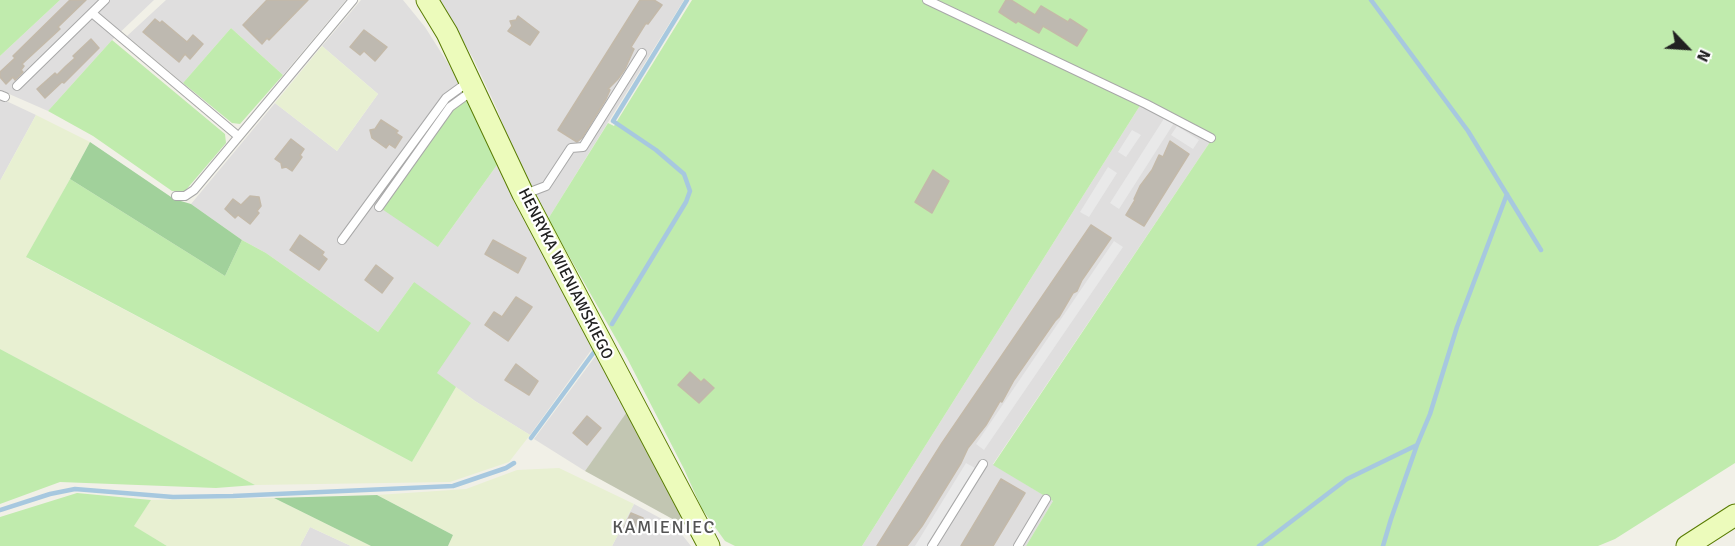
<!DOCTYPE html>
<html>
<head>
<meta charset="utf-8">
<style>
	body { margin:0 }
	#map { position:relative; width:1735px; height:546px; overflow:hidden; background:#f1f0e7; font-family:Signika,sans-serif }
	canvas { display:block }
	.north { position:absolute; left:1657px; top:18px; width:60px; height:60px; -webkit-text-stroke:4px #fff; paint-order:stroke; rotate:115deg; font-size:16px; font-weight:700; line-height:24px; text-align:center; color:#212121 }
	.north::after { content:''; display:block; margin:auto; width:21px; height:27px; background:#212121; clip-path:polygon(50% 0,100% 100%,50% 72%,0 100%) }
</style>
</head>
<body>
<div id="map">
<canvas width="1735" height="546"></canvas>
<div class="north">N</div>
</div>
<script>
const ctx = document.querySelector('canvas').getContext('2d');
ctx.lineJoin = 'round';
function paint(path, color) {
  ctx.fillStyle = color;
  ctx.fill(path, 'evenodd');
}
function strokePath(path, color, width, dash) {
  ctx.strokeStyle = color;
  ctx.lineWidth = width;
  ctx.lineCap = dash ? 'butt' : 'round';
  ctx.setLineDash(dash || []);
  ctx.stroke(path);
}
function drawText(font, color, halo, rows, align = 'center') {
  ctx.font = font + ' Signika,sans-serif';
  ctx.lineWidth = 4.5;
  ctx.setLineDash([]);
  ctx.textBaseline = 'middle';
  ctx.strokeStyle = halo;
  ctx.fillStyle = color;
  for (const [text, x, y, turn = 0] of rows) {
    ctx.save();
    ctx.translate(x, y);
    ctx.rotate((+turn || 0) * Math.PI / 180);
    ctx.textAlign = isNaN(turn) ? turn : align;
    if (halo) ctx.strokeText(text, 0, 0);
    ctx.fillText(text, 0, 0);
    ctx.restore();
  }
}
const residential = new Path2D(`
	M60 0H154L112 40 48 111 0 90V56Z
	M166 0H346L283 75 231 28 183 83 127 36Z
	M361 0H403L425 27 461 84 438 247 497 165 521 212 579 307 577 320 597 342 530 435 475 401 436 373 414 282 378 332 266 253 242 240 191 204 275 103 337 151 378 94 322 46Z
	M438 0H684L548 219 515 157 497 109 473 58Z
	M0 98 36 115 0 181Z
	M1141 104 1210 142 993 464 1053 501 1026 546H862Z
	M600 350 621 393 618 400 629 411 585 471 534 439Z
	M634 504 675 526 691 546H612Z
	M310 527 351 546H300Z`);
const construction = new Path2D(`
	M634 402 682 515 678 522 585 471Z`);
const farmland = new Path2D(`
	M322 46 378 94 337 151 275 103Z
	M36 115 90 142 27 258 412 462 456 387 475 401 530 435 509 462 450 482 255 485 0 349V181Z
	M559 468 634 504 612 546H448L453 535 377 495 466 489 517 470Z
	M274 498 371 546H351L310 527 300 546H167L133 526 151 500Z`);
const grass = new Path2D(`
	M0 0H60L0 56Z
	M692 0H1735V463L1615 539 1598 546H1026L1053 501 993 465 1210 142 1141 104 862 546H735L725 541 702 509 684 469 627 358 548 219 608 123 614 126Z
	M231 28 283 75 240 124 232 123 183 83Z
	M112 40 225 134 226 143 185 191H172L93 136 48 111Z
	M461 84 497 165 438 247 376 205Z
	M70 179 225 276 242 240 266 253 378 332 414 282 471 323 437 373 456 387 412 462 26 257Z
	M0 349 255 485 216 488 60 482 0 504Z
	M77 493 151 500 134 526 167 546H0V517Z`);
const forest = new Path2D(`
	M90 142 174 199 191 204 242 240 225 276 70 179Z
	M377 495 453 535 448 546H371L274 498Z`);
const parking = new Path2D(`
	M1165 117 1174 123 1119 209 1110 203Z
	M1177 126 1199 140 1193 149 1171 135Z
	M1132 130 1141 135 1126 157 1118 152Z
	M1108 167 1117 173 1089 217 1080 212Z
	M1114 241 1123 247 984 450 976 444Z
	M966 463 975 468 927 546H915Z`);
const stream = new Path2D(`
	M1371 0 1468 131 1541 250
	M612 324 686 202 690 191 684 174 656 150 613 121 687 0
	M531 438 597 348
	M0 510 50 494 75 489 173 497 233 496 453 486 506 468 514 463
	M1259 546 1347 479 1417 445 1430 414 1457 327 1507 194
	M1383 546 1391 519 1417 445`);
const building = new Path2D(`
	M70 0H86L58 27 60 29 22 64 24 66 21 70 23 72 15 80 13 77 6 84 0 77V72L15 58 13 56Z
	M267 0H308L269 40 267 38 262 44 243 25Z
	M640 0H654L662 5 648 24 646 23 631 47 634 49 625 69 618 79 608 89 610 90 606 99 582 138 577 142 558 130Z
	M1006 0H1011L1035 15 1041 6 1068 22 1070 19 1087 30 1077 46 1043 26 1039 33 1018 21 1016 23 999 12Z
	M518 16 539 32 530 45 508 31 512 26 510 21 516 20Z
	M155 19 160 23 162 21 187 42 193 35 203 44 190 59 185 54 179 62 143 32Z
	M364 30 387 47 375 61 364 51 360 55 350 47Z
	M91 39 99 48 64 83 62 82 45 98 37 89 55 73 57 75 66 66 75 58 73 56Z
	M381 120 398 131 396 133 402 137 395 148 389 144 386 148 372 138 370 130 375 129Z
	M291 139 304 149 300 155 302 157 292 171 286 167 282 168 281 163 275 159Z
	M1170 141 1189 154 1144 226 1126 215 1135 200 1134 199 1140 186 1152 170 1159 155 1163 157Z
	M933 170 949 181 932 213 915 202Z
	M250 196 259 197 261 206 257 211 259 213 250 224 238 215 235 218 225 209 233 199 241 205Z
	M1091 225 1111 238 1082 280 1077 291 1073 293 1059 317 1055 321 1014 380 1002 402 1000 401 986 425 968 448 961 463 922 526 907 546H877L942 443Z
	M300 235 324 252 322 255 327 259 319 270 290 250Z
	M493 240 526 258 518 273 485 254Z
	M376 265 393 278 382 293 365 280Z
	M516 297 532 307 508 341 485 325 494 312 502 317Z
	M516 364 538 381 529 395 505 380Z
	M690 372 701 382 704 379 714 388 699 403 678 385Z
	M587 416 601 428 587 445 573 433Z
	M1001 479 1025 493 993 546H961Z
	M631 513 643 518 636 534 624 528Z`);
const lane = new Path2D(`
	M927 0 1146 104 1211 138
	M92 13 238 136
	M17 86 105 0
	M0 95 5 97
	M525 194 546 186 571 148 583 147 642 53
	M176 196H185L194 190 353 0
	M379 207 450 107 472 91
	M342 240 446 98 468 82
	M932 546 983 464
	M1018 546 1046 499`);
const secondary = new Path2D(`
	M427 0 447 33 523 194 709 546
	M1687 546 1735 515`);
const streetNames = [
	["HENRYKA WIENIAWSKIEGO",565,274,63]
];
const neighbourhoodNames = [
	["KAMIENIEC",664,528]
];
paint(residential, '#dfdede');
paint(construction, '#c2c6b2');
paint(farmland, '#e8f0d2');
paint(grass, '#c0ebad');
paint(forest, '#a1d19b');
paint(parking, '#e9e9e9');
strokePath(stream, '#a7c8df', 4.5);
paint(building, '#beb9b0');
strokePath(building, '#c3b9a9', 1.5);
strokePath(lane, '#a8a8a8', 10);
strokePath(secondary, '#597c03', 23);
strokePath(lane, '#fff', 8);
strokePath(secondary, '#ecfbbb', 21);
drawText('16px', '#212121', '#fff', streetNames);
ctx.letterSpacing = '1.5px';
drawText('18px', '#545454', '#fff', neighbourhoodNames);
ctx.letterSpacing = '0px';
</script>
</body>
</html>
